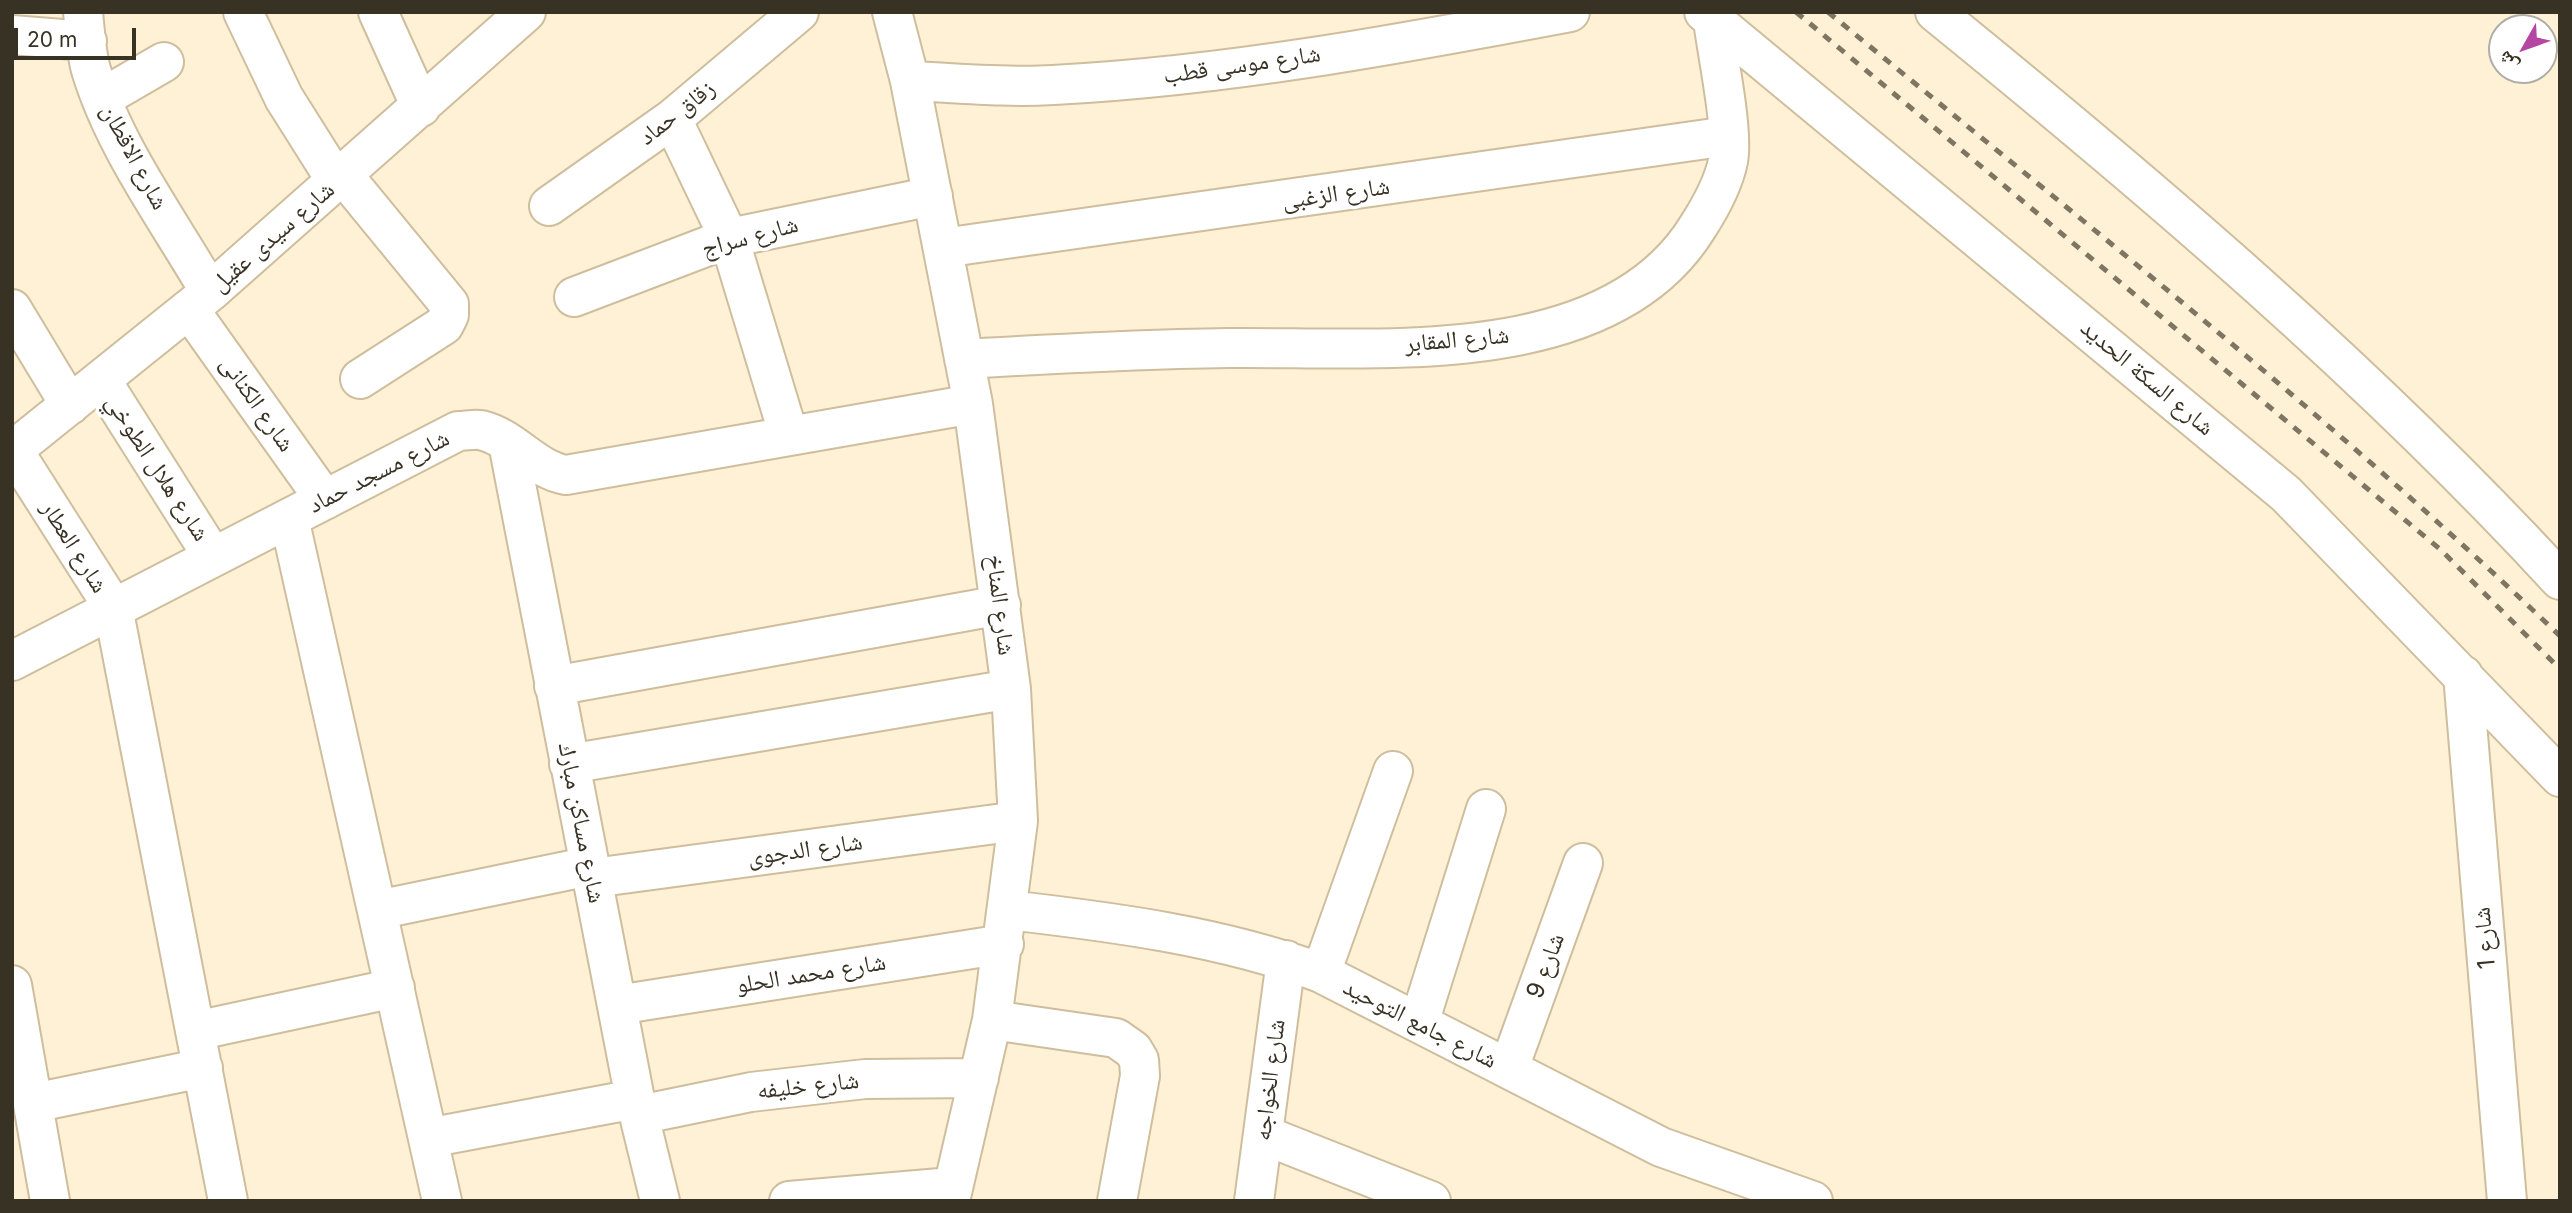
<!DOCTYPE html>
<html>
<head>
<meta charset="utf-8">
<style>
	body { margin:0 }
	#map { position:relative; width:2572px; height:1213px; overflow:hidden; background:#fef1d5; font-family:Inter,"Noto Naskh Arabic",sans-serif }
	canvas { display:block }
	.frame { position:absolute; inset:0; border:14px solid #383224; pointer-events:none }
	.north { position:absolute; left:2488px; top:14px; width:70px; height:70px; box-sizing:border-box; background:#fff; border:2px solid #afada7; border-radius:50%; rotate:230deg; font-size:19px; font-weight:700; line-height:28px; text-align:center; color:#383224 }
	.north::after { content:''; display:block; margin:auto; width:24px; height:32px; background:#b646a3; clip-path:polygon(50% 0,100% 100%,50% 72%,0 100%) }
	.scale { position:absolute; left:14px; top:28px; width:122px; height:32px; box-sizing:border-box; border:4px solid #383224; border-top:0; padding-left:9px; font-size:21px; line-height:24px; white-space:nowrap; color:#383224; -webkit-text-stroke:5px #fff; paint-order:stroke }
</style>
</head>
<body>
<div id="map">
<canvas width="2572" height="1213"></canvas>
<div class="frame"></div>
<div class="north">ش</div>
<div class="scale">20 m</div>
</div>
<script>
const ctx = document.querySelector('canvas').getContext('2d');
ctx.lineJoin = 'round';
function strokePath(path, color, width, dash) {
  ctx.strokeStyle = color;
  ctx.lineWidth = width;
  ctx.lineCap = dash ? 'butt' : 'round';
  ctx.setLineDash(dash || []);
  ctx.stroke(path);
}
function drawText(font, color, halo, rows, align = 'center') {
  ctx.font = font + ' Inter,"Noto Naskh Arabic",sans-serif';
  ctx.lineWidth = 7;
  ctx.setLineDash([]);
  ctx.textBaseline = 'middle';
  ctx.strokeStyle = halo;
  ctx.fillStyle = color;
  for (const [text, x, y, turn = 0] of rows) {
    ctx.save();
    ctx.translate(x, y);
    ctx.rotate((+turn || 0) * Math.PI / 180);
    ctx.textAlign = isNaN(turn) ? turn : align;
    if (halo) ctx.strokeText(text, 0, 0);
    ctx.fillText(text, 0, 0);
    ctx.restore();
  }
}
const street = new Path2D(`
	M83 12C85 31 86 52 91 70 115 149 169 221 210 292
	M243 12 284 98 337 182
	M378 12 421 107
	M892 12 910 81 973 404 1011 689 1018 821 992 1020 950 1201
	M1704 12 2286 494 2560 777
	M1935 12C2154 190 2369 373 2560 580
	M12 35 87 41
	M910 81C957 83 1006 88 1053 85 1227 76 1400 44 1570 12
	M102 98 164 62
	M672 119 729 238 789 436
	M344 176 449 304V315L444 325 360 379
	M549 206 672 119 799 12
	M943 248 1728 136
	M574 297 729 238 933 196
	M12 309 70 405
	M189 309 325 500
	M964 359C1052 354 1140 349 1228 348 1376 346 1607 372 1697 228 1710 208 1723 185 1728 161 1734 132 1717 53 1713 20
	M101 380 213 557
	M508 443 635 1099 660 1201
	M13 450 113 607 228 1201
	M12 451 210 292 526 12
	M289 518 442 1201
	M12 661 458 431C465 431 474 429 481 430 514 438 533 469 566 475L973 404
	M2463 675 2507 1201
	M554 686 1001 605
	M569 764 1011 689
	M593 878 1018 821
	M377 910 590 866
	M1008 910C1113 922 1221 936 1321 973L1661 1147 1813 1201
	M1321 973 1393 771
	M12 985 50 1201
	M617 1005 1004 944
	M992 1020 1116 1038 1133 1050 1139 1060 1140 1076 1117 1201
	M1419 1023 1486 809
	M195 1031 395 988
	M1509 1068 1583 863
	M33 1103 203 1068
	M639 1115 751 1092 865 1079 979 1078
	M1264 1135 1431 1201
	M428 1138 635 1099
	M789 1201 952 1187
	M1254 1201 1286 960`);
const rail = new Path2D(`
	M1796 12 2441 550 2560 669
	M1828 12C2075 216 2329 414 2560 636`);
const streetNames = [
	["شارع موسى قطب",1242,65,-8],
	["زقاق حماد",677,113,-38],
	["شارع الاقطان",134,157,62],
	["شارع الزغبى",1336,194,-8],
	["شارع سيدى عقيل",273,237,-41],
	["شارع سراج",750,237,-15],
	["شارع المقابر",1457,340,-5],
	["شارع السكة الحديد",2147,378,40],
	["شارع الكنانى",257,404,55],
	["شارع هلال الطوخي",157,468,57],
	["شارع مسجد حماد",379,472,-27],
	["شارع العطار",74,547,58],
	["شارع المناخ",1000,605,83],
	["شارع مساكن مبارك",581,823,79],
	["شارع الدجوى",805,850,-8],
	["شارع 1",2485,938,-95],
	["شارع 9",1546,966,-70],
	["شارع محمد الحلو",811,974,-9],
	["شارع جامع التوحيد",1420,1024,27],
	["شارع الخواجه",1270,1080,-83],
	["شارع خليفه",808,1086,-6]
];
strokePath(street, '#cebe9d', 42);
strokePath(street, '#fff', 38);
strokePath(rail, '#7e7562', 5, [9, 9]);
drawText('24px', '#383224', '#fff', streetNames);
</script>
</body>
</html>
